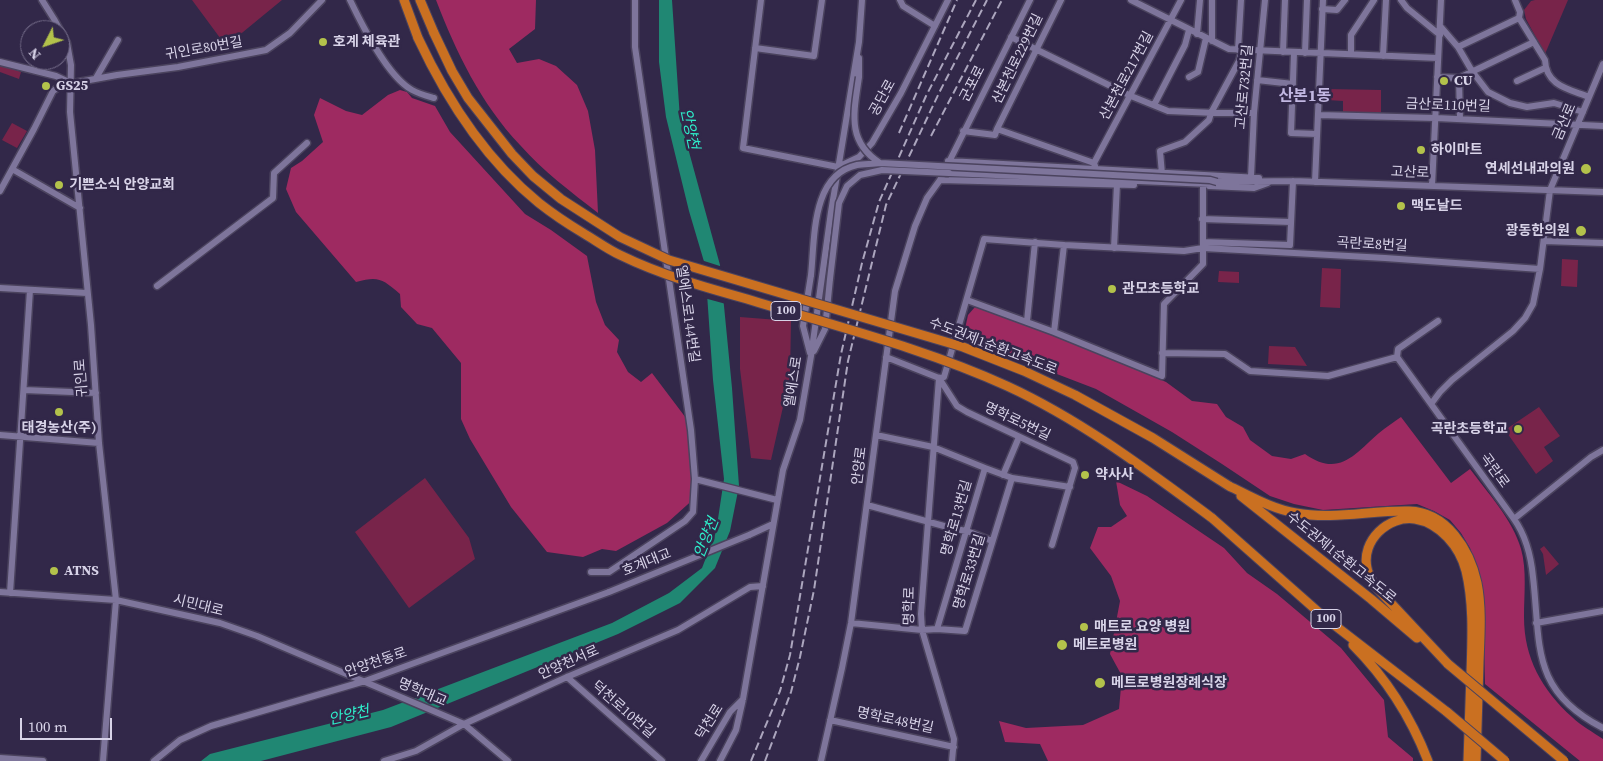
<!DOCTYPE html>
<html>
<head>
<meta charset="utf-8">
<style>
	body { margin:0 }
	#map { position:relative; width:1603px; height:761px; overflow:hidden; background:#322849; font-family:"Source Serif 4",serif }
	canvas { display:block }
	.north { position:absolute; left:20px; top:20px; width:50px; height:50px; box-sizing:border-box; background:#322849; border:1px solid #746c89; border-radius:50%; rotate:229deg; font-size:14px; font-weight:700; line-height:20px; text-align:center; color:#d8d3e8 }
	.north::after { content:''; display:block; margin:auto; width:18px; height:22px; background:#b3c24b; clip-path:polygon(50% 0,100% 100%,50% 72%,0 100%) }
	.scale { position:absolute; left:20px; top:718px; width:92px; height:22px; box-sizing:border-box; border:2px solid #d8d3e8; border-top:0; padding-left:6px; font-size:15px; line-height:18px; white-space:nowrap; color:#d8d3e8; -webkit-text-stroke:4px #322849; paint-order:stroke }
</style>
</head>
<body>
<div id="map">
<canvas width="1603" height="761"></canvas>
<div class="north">N</div>
<div class="scale">100 m</div>
</div>
<script>
const ctx = document.querySelector('canvas').getContext('2d');
ctx.lineJoin = 'round';
function paint(path, color) {
  ctx.fillStyle = color;
  ctx.fill(path, 'evenodd');
}
function strokePath(path, color, width, dash) {
  ctx.strokeStyle = color;
  ctx.lineWidth = width;
  ctx.lineCap = dash ? 'butt' : 'round';
  ctx.setLineDash(dash || []);
  ctx.stroke(path);
}
function drawText(font, color, halo, rows, align = 'center') {
  ctx.font = font + ' "Source Serif 4","Noto Sans KR",serif';
  ctx.lineWidth = 5;
  ctx.setLineDash([]);
  ctx.textBaseline = 'middle';
  ctx.strokeStyle = halo;
  ctx.fillStyle = color;
  for (const [text, x, y, turn = 0] of rows) {
    ctx.save();
    ctx.translate(x, y);
    ctx.rotate((+turn || 0) * Math.PI / 180);
    ctx.textAlign = isNaN(turn) ? turn : align;
    if (halo) ctx.strokeText(text, 0, 0);
    ctx.fillText(text, 0, 0);
    ctx.restore();
  }
}
const green = new Path2D(`
	M192 0H282L226 46Z
	M1535 0H1568L1545 54 1526 19 1524 10 1531 1Z
	M0 64 21 72 19 79 0 72Z
	M1327 89 1381 90V115L1343 114V101L1327 100Z
	M12 123 27 131 17 148 2 140Z
	M1562 259 1578 260 1577 287 1561 286Z
	M1322 268 1341 269 1340 308 1320 307Z
	M1219 271 1239 272V283L1218 282Z
	M740 317 791 321 790 376 771 460 751 458 740 369Z
	M1269 346 1295 347 1307 366 1268 364Z
	M1539 407 1560 436 1544 447 1553 461 1536 474 1505 430Z
	M425 478 469 538 475 559 409 608 355 532Z
	M1544 546 1559 564 1546 575 1543 554 1540 549Z`);
const forest = new Path2D(`
	M436 0H536L535 29 509 49 517 63 539 59 556 66 577 85 588 111 595 150 598 213C571 192 543 171 520 145 481 104 456 52 436 0Z
	M400 90 407 92 412 98 435 106 450 132 525 214 551 230 587 256 596 302 605 325 619 340 617 352 628 372 641 382 652 373 689 422 697 496 667 523 616 551 602 549 583 557 547 552 511 507 470 439 461 419V363L432 328 417 324 401 307 400 294C382 279 379 276 356 282L296 212 286 189 291 168 302 161 323 142 314 115 320 98 346 111 362 115 388 95Z
	M975 307 1056 335 1118 361 1166 382 1192 401 1217 404 1226 417 1243 427 1250 440 1272 456 1291 459 1305 454C1339 478 1355 454 1379 433 1386 427 1394 422 1401 417L1451 483 1470 469C1487 492 1513 520 1521 549 1527 570 1524 595 1524 617 1524 658 1542 690 1572 717 1581 726 1593 732 1603 739V761H1580L1485 684 1483 598 1478 570 1470 548 1461 533 1450 520 1434 511 1417 504 1323 510 1294 504 1270 496 1222 464 1172 432 1096 389 963 338 968 315Z
	M1116 481 1147 496 1224 548 1247 573 1277 594 1341 648 1384 700 1388 737 1413 758V761H1048L1040 744 1005 742 999 721 1026 728 1083 725 1119 709 1122 676 1110 654 1120 601 1111 576 1090 548 1098 527H1111L1127 516 1120 505Z`);
const water = new Path2D(`
	M659 0H672L680 119 720 265 732 388 739 486 730 531 715 568 680 603 618 634 391 727 261 761H201L210 754 383 710 612 623 669 593 702 568 716 532 724 479 713 380 705 265 689 211 666 117 659 62Z`);
const pier = new Path2D(`
	M701 260 723 267 726 304 704 298Z`);
const minor = new Path2D(`
	M42 0 54 19 67 43 71 65 70 112 91 325 99 443 116 600 103 761
	M350 0C362 25 387 76 412 90 419 94 427 96 434 98
	M761 0 743 148 838 167 859 157 872 143 901 93 948 0
	M900 0 903 6 935 26
	M1131 0 1229 49 1438 58
	M1212 0V41
	M1401 0 1407 8 1440 35
	M1515 0 1520 12 1519 18 1545 60C1546 86 1569 89 1589 97
	M1322 9 1337 10 1345 0
	M1440 26 1458 47 1472 71 1488 92 1510 103 1527 107 1554 103 1583 112
	M1197 34 1200 0
	M1011 37 1131 96 1168 111 1216 113H1254
	M1458 47 1519 18
	M755 48 814 56 822 0
	M1238 50 1241 0
	M1283 52 1285 0
	M1294 53 1291 133 1317 134
	M1305 53 1307 0
	M1351 54V35L1374 0
	M1383 56 1386 0
	M859 58V77
	M0 62 56 76 71 83
	M1603 64 1550 190 1540 269 1533 304 1525 318 1513 331 1452 380 1440 392 1431 404 1514 519C1526 536 1531 556 1533 577 1541 646 1530 690 1603 728
	M1189 77 1198 72 1206 38
	M1437 77 1459 78
	M96 78 118 40
	M1257 80 1293 84
	M1517 81 1545 68
	M1154 105 1185 45 1189 30
	M1318 115 1436 118 1603 126
	M1460 119 1459 78 1534 42
	M997 129 1061 0
	M963 131 995 135 997 129 1094 163 1095 166
	M948 161 1259 178
	M1094 163 1181 0
	M12 169 80 208
	M949 173 1210 184 1217 182 1293 181 1603 192
	M1162 174 1160 151 1185 142 1209 120 1211 113 1239 61 1242 50
	M1251 177 1254 113 1265 0
	M940 180 1134 185
	M1315 182 1323 0
	M1209 186 1254 188 1268 183
	M1432 186 1441 0
	M0 191 34 129 53 91 62 85 117 75 178 67 266 50 290 33 322 0
	M1202 219 1291 222
	M1544 241 1603 243
	M1203 242 1290 245 1293 181
	M1064 245 1184 251 1203 248 1385 258 1540 269
	M1114 248 1117 184
	M157 286 273 198 274 173 307 143
	M0 288 87 293
	M967 300 1054 332 1162 376 1164 304 1203 264V186
	M1027 321 1035 242
	M814 351 825 329 830 279
	M810 353 803 326 811 275
	M1162 353 1225 354 1250 371 1328 376 1397 357 1431 404
	M886 357 939 378
	M1397 357 1398 349 1438 321
	M939 378 921 614 922 630 954 739 952 761
	M939 378 944 377 984 239 1064 245 1054 332
	M939 378 957 406 967 412 1073 462 1075 468 1052 545
	M24 390 96 393
	M0 435 99 443
	M876 435 933 447 985 468 937 629
	M985 468 1012 478 1070 487
	M1003 475 1019 437
	M695 479 777 500
	M867 505 955 529 967 531 992 541
	M1514 519 1591 457 1603 450
	M749 535 773 524
	M591 572H609L685 521 693 512 695 479 691 430 635 47V0
	M0 592 116 600 220 623 257 636 464 724 508 761
	M10 593 30 290
	M851 623 922 630 937 629 965 631 1012 478
	M1536 623 1603 611
	M567 677 662 761
	M830 720 954 747
	M0 758 43 761
	M154 761 180 740 211 726 365 681 609 592
	M384 761 416 751 464 724 567 677 678 630 750 587 763 586
	M701 761 730 712 743 699
	M720 761 736 730 743 699 783 470 800 420 811 356 831 212 859 42 862 0
	M821 761 842 668 851 623 895 291 915 226 927 198 940 180 1030 0`);
const highway = new Path2D(`
	M404 0 418 38
	M420 0 434 33
	M1229 486C1250 496 1272 509 1296 513 1333 520 1372 510 1409 511 1447 512 1470 550 1477 583 1482 608 1480 636 1479 662 1478 695 1477 728 1476 761
	M1241 496 1371 599 1417 638
	M1212 518 1324 617 1447 712
	M1353 645C1387 679 1411 717 1428 761
	M1448 664 1374 585C1372 580 1368 574 1367 568 1361 541 1388 515 1415 519 1440 523 1460 547 1466 571 1474 604 1472 640 1471 673 1470 703 1469 732 1468 761`);
const rail = new Path2D(`
	M899 133 957 0
	M931 136 1002 0
	M751 761 780 691 790 655 841 354 862 263 879 202 926 96 976 0
	M765 761 791 692 800 657 814 590 848 361 886 205 939 93 987 0`);
const minorBridge = new Path2D(`
	M859 77C854 112 846 141 880 163
	M811 275C815 238 811 175 857 165 864 164 873 164 880 163L1210 180 1217 182
	M830 279 839 203 847 186 860 175 882 170 949 173
	M609 592 749 535`);
const highwayBridge = new Path2D(`
	M434 33 452 71 468 98 512 154 533 176 561 199 620 237 669 260 963 347 1024 371 1075 395 1153 438 1229 486
	M418 38C447 100 486 160 539 203 553 214 568 224 583 233 595 240 607 249 620 255 661 275 704 287 747 299 834 326 924 348 1007 386 1081 420 1147 470 1212 518
	M1448 664 1564 761
	M1447 712 1505 761`);
const markers = [
	[323,42,5,"#b3c24b"],
	[1444,81,5,"#b3c24b"],
	[46,86,5,"#b3c24b"],
	[1421,150,5,"#b3c24b"],
	[1586,169,6,"#b3c24b"],
	[59,185,5,"#b3c24b"],
	[1401,206,5,"#b3c24b"],
	[1581,231,6,"#b3c24b"],
	[1112,289,5,"#b3c24b"],
	[59,412,5,"#b3c24b"],
	[1518,429,5,"#b3c24b"],
	[1085,475,5,"#b3c24b"],
	[54,571,5,"#b3c24b"],
	[1084,627,5,"#b3c24b"],
	[1062,645,6,"#b3c24b"],
	[1100,683,6,"#b3c24b"]
];
const shields = [
	[786,311,30],
	[1326,619,30]
];
const shieldNames = [
	["100",786,311],
	["100",1326,619]
];
const poiNames = [
	["호계 체육관",333,42],
	["CU",1454,81],
	["GS25",56,86],
	["하이마트",1431,150],
	["연세선내과의원",1575,169,"right"],
	["기쁜소식 안양교회",69,185],
	["맥도날드",1411,206],
	["광동한의원",1570,231,"right"],
	["관모초등학교",1122,289],
	["태경농산(주)",59,428,"center"],
	["곡란초등학교",1508,429,"right"],
	["약사사",1095,475],
	["ATNS",64,571],
	["매트로 요양 병원",1094,627],
	["메트로병원",1073,645],
	["메트로병원장례식장",1111,683]
];
const streetNames = [
	["귀인로80번길",204,49,-10],
	["산본천로229번길",1018,59,-64],
	["산본천로217번길",1127,76,-62],
	["군포로",973,84,-63],
	["고산로732번길",1245,87,-85],
	["공단로",883,98,-61],
	["금산로110번길",1448,106,2],
	["금산로",1565,122,-67],
	["고산로",1410,173,2],
	["곡란로8번길",1372,245,3],
	["엘에스로144번길",687,314,82],
	["수도권제1순환고속도로",993,347,21],
	["귀인로",82,378,-94],
	["엘에스로",794,382,-81],
	["명학로5번길",1017,422,25],
	["안양로",860,466,-83],
	["곡란로",1494,471,54],
	["명학로13번길",957,518,-74],
	["수도권제1순환고속도로",1341,558,39],
	["호계대교",647,563,-22],
	["명학로33번길",970,572,-73],
	["시민대로",198,606,14],
	["명학로",910,606,-89],
	["안양천동로",376,663,-19],
	["안양천서로",569,663,-24],
	["명학대교",422,693,23],
	["덕천로10번길",623,710,41],
	["명학로48번길",895,721,12],
	["덕천로",710,722,-58]
];
const waterNames = [
	["안양천",689,129,78],
	["안양천",707,538,-68],
	["안양천",349,716,-13]
];
const quarterNames = [
	["산본1동",1305,97]
];
paint(green, '#78244a');
paint(forest, '#9e2a61');
paint(water, '#208773');
paint(pier, '#322849');
strokePath(minor, '#4b435e', 9);
strokePath(highway, '#4b435e', 11);
strokePath(minor, '#7e759b', 6);
strokePath(highway, '#ca7021', 9);
strokePath(rail, '#aca6be', 2, [8, 4]);
strokePath(minorBridge, '#4b435e', 9, []);
strokePath(highwayBridge, '#4b435e', 11, []);
strokePath(minorBridge, '#7e759b', 6);
strokePath(highwayBridge, '#ca7021', 9);
for (const [x, y, r, color] of markers) {
  const dot = new Path2D();
  dot.arc(x, y, r, 0, 2 * Math.PI);
  ctx.fillStyle = color;
  ctx.fill(dot);
  strokePath(dot, '#322849', 2);
}
for (const [x, y, w] of shields) {
  const box = new Path2D();
  box.roundRect(x - w / 2, y - 9.5, w, 19, 4);
  ctx.fillStyle = '#322849';
  ctx.fill(box);
  strokePath(box, '#d8d3e8', 1);
}
drawText('bold 12px', '#d8d3e8', null, shieldNames);
drawText('bold 14px', '#d8d3e8', '#322849', poiNames, 'left');
drawText('14px', '#d8d3e8', '#322849', streetNames);
drawText('italic 15px', '#2eeeca', '#322849', waterNames);
drawText('bold 16px', '#c1b7e1', '#322849', quarterNames);
</script>
</body>
</html>
